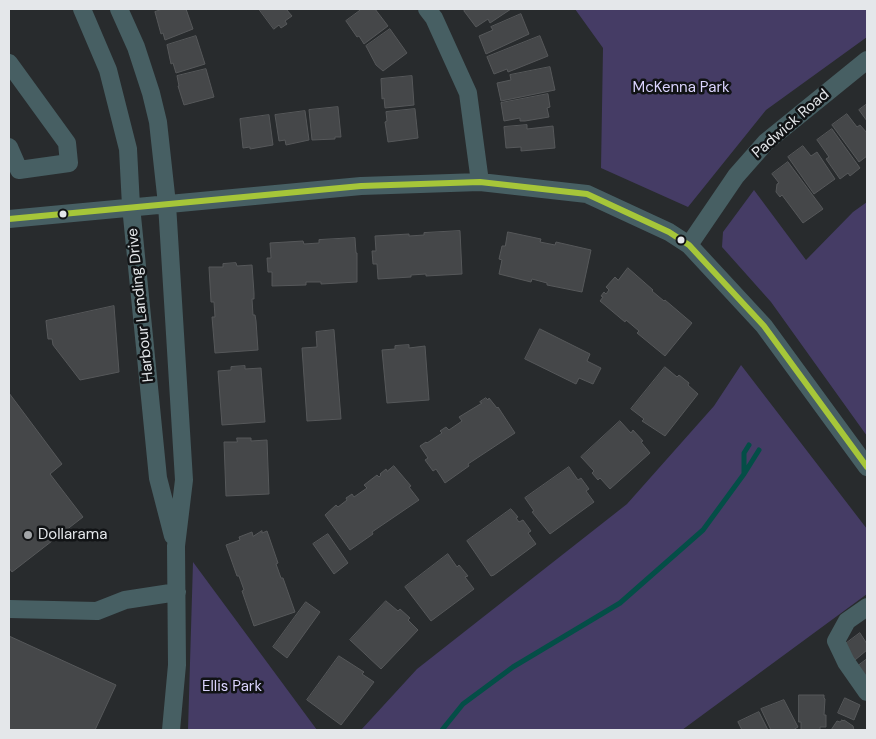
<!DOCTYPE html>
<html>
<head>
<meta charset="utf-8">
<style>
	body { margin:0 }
	#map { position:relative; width:876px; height:739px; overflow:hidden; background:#282b2d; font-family:"DM Sans",sans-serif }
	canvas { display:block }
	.frame { position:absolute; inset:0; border:10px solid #e4e7ea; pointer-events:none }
</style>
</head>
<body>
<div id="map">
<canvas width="876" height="739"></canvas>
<div class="frame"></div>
</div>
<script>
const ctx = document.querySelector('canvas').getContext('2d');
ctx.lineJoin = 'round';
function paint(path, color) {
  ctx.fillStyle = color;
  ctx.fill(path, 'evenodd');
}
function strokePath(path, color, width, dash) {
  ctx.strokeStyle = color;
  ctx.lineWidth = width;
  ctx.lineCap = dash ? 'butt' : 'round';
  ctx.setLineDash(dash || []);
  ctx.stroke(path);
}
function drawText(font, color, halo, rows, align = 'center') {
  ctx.font = font + ' "DM Sans",sans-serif';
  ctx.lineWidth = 5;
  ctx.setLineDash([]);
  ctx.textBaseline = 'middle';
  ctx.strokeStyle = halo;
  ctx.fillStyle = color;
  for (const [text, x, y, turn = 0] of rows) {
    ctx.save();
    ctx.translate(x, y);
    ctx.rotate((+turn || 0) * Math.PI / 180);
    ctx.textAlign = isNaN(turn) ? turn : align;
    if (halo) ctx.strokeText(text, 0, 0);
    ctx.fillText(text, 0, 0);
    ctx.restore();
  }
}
const green = new Path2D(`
	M575 9H867V37L766 110 688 207 601 168 603 48Z
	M754 190 806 260 853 212 867 202V436L771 302 722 247 723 232Z
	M741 365 867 529V594L682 730H361L417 669 627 504 714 406Z
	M193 562 317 730H188Z`);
const stream = new Path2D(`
	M744 473V453L749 445
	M442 730 463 704 513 667 620 603 703 530 744 474 759 450`);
const building = new Path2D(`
	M163 9H186L193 29 165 40 163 33 161 34 155 12Z
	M259 9H286L292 16 285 21 287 24 281 28 279 25 274 29Z
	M362 9H375L388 26 364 44 359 36 357 37 346 21Z
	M467 9H511L490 23 488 19 476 27 464 11Z
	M521 14 529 34 486 54 479 36 493 30 491 27Z
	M390 29 407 53 383 71 376 65 366 46Z
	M196 36 205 64 176 73 173 63 171 64 167 45Z
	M540 36 548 56 508 72 507 69 494 74 487 57Z
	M550 67 555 90 501 101 497 83 511 80 510 75Z
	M206 69 214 97 184 105 178 86H179L177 76Z
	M412 76 414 105 385 108 384 98 382 99 381 79Z
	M548 94 550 107 547 108 549 117 525 121H520V118L504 121 501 103Z
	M867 104V121L859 110Z
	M338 107 341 137H335V139L312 140 309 110Z
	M415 109 418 138 388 142 385 122 387 121 386 112Z
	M305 111 309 140 286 145 285 140 279 141 275 115Z
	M847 114 857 127 860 125 867 133V156L859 162 832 125Z
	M269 115 273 145 250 149V147L243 148 240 119Z
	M527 125V129L553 126 555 148 521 151V147L506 148 504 127Z
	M832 129 860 168 850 176 848 173 840 179 826 159 829 157 817 140Z
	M803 146 811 156 817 152 835 179 814 194 788 157Z
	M788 162 823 209 803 223 782 195 780 197 776 192 777 184 779 183 772 174Z
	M460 231 462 274 426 276V274L411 275V277L378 279 377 264H373L372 251H376L375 236 409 234V236L424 235V233Z
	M508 232 541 239 540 242 555 245 556 242 591 250 582 292 547 285V283L532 279 531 282 499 274 502 260 499 259 502 246H505Z
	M355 238 356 253H357V282L321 284V282H306V285L272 286V272H268L267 258H271L270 243 303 241 304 244 319 243V240Z
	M236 263 237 266 252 265 254 293V299H252L253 315H255L256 321 258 350 215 353 212 317H215L214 302H211L209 267H223V264Z
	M628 268 653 290 652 291 664 301 665 300 692 323 665 356 637 333 639 331 626 320 625 322 600 301 603 297 601 296 604 292 606 294 609 290 606 287 615 277 618 280Z
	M114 306 119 372 80 380 53 345 52 339H48L46 321Z
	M540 329 590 354 587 361 601 368 593 384 579 378 576 384 525 359Z
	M334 330 341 419 307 421 302 348 317 347 316 332Z
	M409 345V348L425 346 429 400 387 403 382 350 395 349V346Z
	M245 366V369L261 368 265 422 222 425 218 371 231 370V367Z
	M665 367 677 377 679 375 689 383 688 385 698 394 665 436 642 421 644 419 631 409Z
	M9 393 62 464 50 474 83 517 12 572 9 568Z
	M486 398 488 400 489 398 497 408 498 407 515 433 468 464 469 466 445 483 436 469 433 471 425 460 428 458 420 446 426 442 427 443 442 433 440 431 446 427 449 430 462 421 459 417 482 403 480 402Z
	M620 421 631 433 633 430 643 441 641 442 650 453 610 489 600 478 598 480 592 473 594 471 581 457Z
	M237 438H251V441L267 440 269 494 226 496 224 442H237Z
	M394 466 411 486 409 487 419 500 372 532 373 534 350 550 325 515 336 505 338 507 347 500 346 498 352 494 354 497 367 488 364 485 377 475 379 477 381 475 380 474 386 469 387 471Z
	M569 467 578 480 581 478 589 489 586 491 594 502 550 534 532 512 534 511 525 498Z
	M511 509 518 517 516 518 519 522 523 520 531 531 528 533 536 544 494 575 491 576 467 541Z
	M262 531V533L267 531 278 563 276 564 281 578H283L295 612 254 626 242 591 244 590 239 576H237L226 545 240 540 239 537 252 532 253 536Z
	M328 534 348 563 334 574 313 544Z
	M448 554 457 567 459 565 468 576 465 577 474 589 431 621 405 587Z
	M386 601 398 611 400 609 410 618 408 620 418 630 381 669 350 640Z
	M306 602 320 612 287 658 273 647Z
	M860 633 867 644V650L855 660 844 645Z
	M9 636 116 685 95 730H9Z
	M339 656 364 672 362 674 374 682 341 725 307 700Z
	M867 659V678L858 666Z
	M799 695H824V698L825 699 824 715H826V727H820V730H801V722H799Z
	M845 698 860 705 854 720 838 713Z
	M784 700 798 727 793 730H771L761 709Z
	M759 712 768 730H742L738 722Z
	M842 720 843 721 844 720 853 726 854 730H831L837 721 840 722Z`);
const minor = new Path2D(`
	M82 9 108 70 128 149 131 206 158 478 173 536
	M119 9 136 47 151 93 158 122 167 204 184 480 176 546 177 665 171 730
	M427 9 434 18 468 93 480 182
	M9 63 67 143 69 163 19 170 9 147
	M9 219 361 186 480 182 587 194 669 232 689 245 764 326 867 467
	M689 245 736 176 766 142 867 60
	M867 607 847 621 836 641 846 662 867 692
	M9 609 97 611 125 600 177 592`);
const bus1 = new Path2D(`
	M9 219 361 186 480 182 587 194 669 232 689 245 764 326 867 467`);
const markers = [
	[63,214,4.5,"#e4e7ea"],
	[681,240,4.5,"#e4e7ea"],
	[28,535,5,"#a2a5a8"]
];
const parkNames = [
	["McKenna Park",681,88],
	["Ellis Park",232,687]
];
const streetNames = [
	["Padwick Road",791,124,-41],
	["Harbour Landing Drive",141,305,-96]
];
const poiNames = [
	["Dollarama",38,535]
];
paint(green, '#453c65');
strokePath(stream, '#044e47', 5);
paint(building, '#454749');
strokePath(building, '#56585a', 1);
strokePath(minor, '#475f63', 18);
strokePath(bus1, '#a6c639', 6);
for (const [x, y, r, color] of markers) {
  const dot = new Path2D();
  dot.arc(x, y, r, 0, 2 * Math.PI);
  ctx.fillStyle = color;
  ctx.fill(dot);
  strokePath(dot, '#111315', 2);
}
drawText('15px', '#dbd4fe', '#111315', parkNames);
drawText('15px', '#e4e7ea', '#111315', streetNames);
drawText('15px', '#e4e7ea', '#111315', poiNames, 'left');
</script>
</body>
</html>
